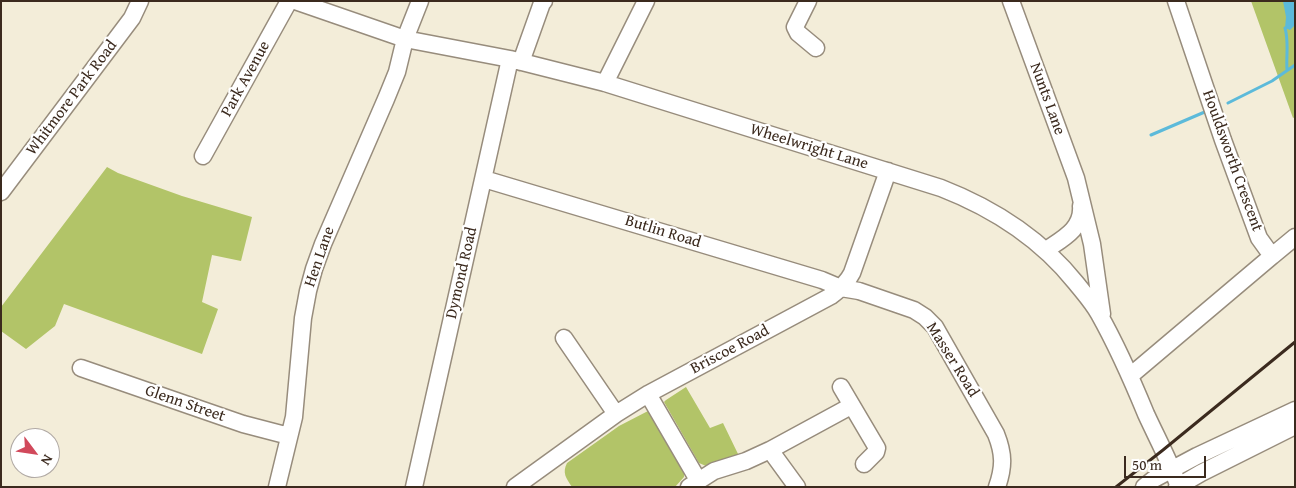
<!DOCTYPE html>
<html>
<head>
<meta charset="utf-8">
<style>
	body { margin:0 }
	#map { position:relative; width:1296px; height:488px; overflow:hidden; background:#f3edd9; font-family:"Gentium Book Plus",serif }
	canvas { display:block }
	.frame { position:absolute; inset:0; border:2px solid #3b2a1e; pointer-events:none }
	.north { position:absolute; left:10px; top:428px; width:50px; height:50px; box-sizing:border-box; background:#fff; border:1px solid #b1aaa5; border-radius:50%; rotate:121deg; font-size:14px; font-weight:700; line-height:20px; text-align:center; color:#3b2a1e }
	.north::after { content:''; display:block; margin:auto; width:18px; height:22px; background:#d1495b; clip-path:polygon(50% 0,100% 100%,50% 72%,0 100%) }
	.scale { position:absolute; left:1124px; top:456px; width:82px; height:22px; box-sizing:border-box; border:2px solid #3b2a1e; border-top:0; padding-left:6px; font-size:15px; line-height:18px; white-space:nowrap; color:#3b2a1e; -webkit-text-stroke:4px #fff; paint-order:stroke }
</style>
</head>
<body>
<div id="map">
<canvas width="1296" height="488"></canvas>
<div class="frame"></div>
<div class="north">N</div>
<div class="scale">50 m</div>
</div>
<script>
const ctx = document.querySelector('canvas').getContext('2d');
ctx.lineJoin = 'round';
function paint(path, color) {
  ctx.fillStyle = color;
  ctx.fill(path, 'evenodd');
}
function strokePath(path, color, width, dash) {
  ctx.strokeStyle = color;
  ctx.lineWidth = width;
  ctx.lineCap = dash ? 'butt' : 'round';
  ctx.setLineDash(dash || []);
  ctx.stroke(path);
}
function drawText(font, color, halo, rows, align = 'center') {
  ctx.font = font + ' "Gentium Book Plus",serif';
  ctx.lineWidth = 4.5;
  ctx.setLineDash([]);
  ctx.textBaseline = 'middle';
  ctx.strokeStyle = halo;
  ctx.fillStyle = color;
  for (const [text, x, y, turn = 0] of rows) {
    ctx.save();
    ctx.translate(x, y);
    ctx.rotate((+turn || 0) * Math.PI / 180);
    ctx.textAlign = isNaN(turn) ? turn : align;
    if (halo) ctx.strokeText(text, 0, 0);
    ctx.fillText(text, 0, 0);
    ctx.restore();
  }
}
const green = new Path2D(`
	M1251 1H1295V117L1293 118Z
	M107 167 118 173 182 196 252 217 241 261 212 255 202 302 218 309 202 354 64 304 55 326 26 349 1 331V307Z
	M686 387 710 428 723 423 739 456 706 466 699 463 664 402 666 400Z
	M648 411 651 414 684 473V477L675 487H572C566 478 562 473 567 463L619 426Z`);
const water = new Path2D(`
	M1283 1H1295V25L1290 30 1285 28 1286 17Z`);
const stream = new Path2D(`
	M1285 28C1289 41 1286 56 1287 70
	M1228 103 1272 81 1295 65
	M1151 135 1207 111`);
const minor = new Path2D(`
	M295 1 405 39 510 59 605 83 941 188C995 209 1040 238 1076 283 1084 293 1093 303 1099 314 1117 346 1132 380 1146 414 1157 438 1170 462 1179 487
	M808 1 795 27 798 33 816 48
	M1011 1 1076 178 1092 244 1102 314
	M521 62 542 3 544 1
	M605 83 646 1
	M203 156 289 1
	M484 179 822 280 841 288 859 291 914 310 925 317 935 327 996 434C1004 454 1004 467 997 487
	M1 192 132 18 140 1
	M1046 250C1062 239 1083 229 1081 206
	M1272 256 1295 237
	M564 338 616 414
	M81 368 243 424 289 436
	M1130 376 1272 256 1259 238 1223 140 1176 1
	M841 387 877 448 876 452 864 464
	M648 394 698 480
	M770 450 797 487
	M277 487 294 417 303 318 308 291 314 269 323 244 386 99 397 72 405 39 420 1
	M414 487 510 59
	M515 487 616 414 648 394 831 296C840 289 847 283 852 273L888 171
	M689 487 714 471 746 461 770 450 851 406
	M1144 487 1154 479 1197 456 1295 410
	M1177 487 1201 473 1295 426`);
const rail = new Path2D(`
	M1116 487 1163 450 1295 342`);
const streetNames = [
	["Park Avenue",246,79,-61],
	["Whitmore Park Road",72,98,-53],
	["Nunts Lane",1047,99,70],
	["Wheelwright Lane",809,147,17],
	["Houldsworth Crescent",1232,161,70],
	["Butlin Road",663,232,17],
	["Hen Lane",320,257,-71],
	["Dymond Road",462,273,-77],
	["Briscoe Road",730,350,-28],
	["Masser Road",952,360,58],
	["Glenn Street",185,404,19]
];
paint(green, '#b2c468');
paint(water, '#5cbada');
strokePath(stream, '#5cbada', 3);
strokePath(minor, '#978c7c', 19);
strokePath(minor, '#fff', 16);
strokePath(rail, '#3b2a1e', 3);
drawText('16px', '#3b2a1e', '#fff', streetNames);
</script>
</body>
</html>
